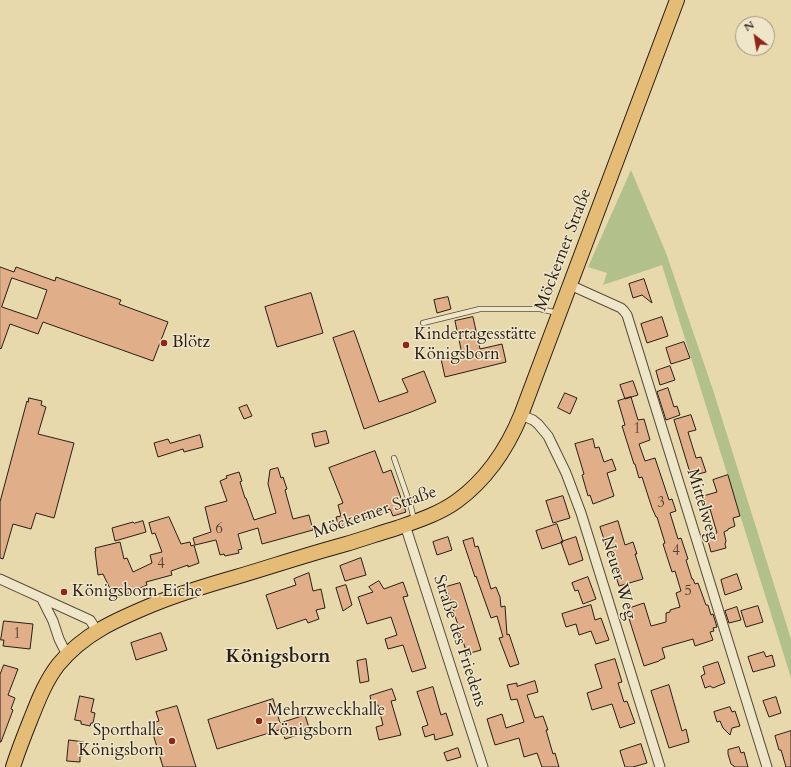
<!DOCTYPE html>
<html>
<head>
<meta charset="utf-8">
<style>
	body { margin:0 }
	#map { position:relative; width:791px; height:767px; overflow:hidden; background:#e7d9ac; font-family:Cardo,serif }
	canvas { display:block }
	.north { position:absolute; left:735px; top:16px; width:40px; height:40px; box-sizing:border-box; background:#efe6c9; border:1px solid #a09681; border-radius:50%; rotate:329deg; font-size:11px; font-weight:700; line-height:16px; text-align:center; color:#291e15 }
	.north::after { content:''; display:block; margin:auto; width:14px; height:18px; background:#8f2418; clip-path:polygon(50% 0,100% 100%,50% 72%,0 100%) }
</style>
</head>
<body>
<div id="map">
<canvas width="791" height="767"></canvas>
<div class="north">N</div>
</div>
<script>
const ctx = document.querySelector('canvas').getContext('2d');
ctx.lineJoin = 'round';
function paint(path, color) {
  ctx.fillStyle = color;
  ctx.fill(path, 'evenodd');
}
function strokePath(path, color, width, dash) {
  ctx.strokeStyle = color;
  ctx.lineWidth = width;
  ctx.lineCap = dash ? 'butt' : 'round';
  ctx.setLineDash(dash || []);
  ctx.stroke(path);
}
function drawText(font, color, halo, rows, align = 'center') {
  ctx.font = font + ' Cardo,serif';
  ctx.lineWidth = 3;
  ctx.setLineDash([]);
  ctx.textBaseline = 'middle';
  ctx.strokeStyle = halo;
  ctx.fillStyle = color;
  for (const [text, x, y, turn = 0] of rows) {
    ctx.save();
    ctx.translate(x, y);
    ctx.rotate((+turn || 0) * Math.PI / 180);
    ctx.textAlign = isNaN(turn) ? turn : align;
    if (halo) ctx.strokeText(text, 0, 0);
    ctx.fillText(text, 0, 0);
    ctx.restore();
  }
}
const green = new Path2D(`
	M631 170 666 253 713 390 791 639V678L662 265 603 285 607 273 588 267Z`);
const building = new Path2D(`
	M0 267 14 272 16 267 55 281 56 277 121 300 119 304 168 322 153 361 43 322 38 334 10 324 1 349 0 348ZM12 278 47 290 37 319 2 307Z
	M644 279 652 303 642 295 633 298 629 284Z
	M311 293 323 333 277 347 265 307Z
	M448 297 451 309 437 313 434 300Z
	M473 317 480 349 502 344 506 362 445 377 441 359 462 354 455 321Z
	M662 317 668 336 647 343 641 324Z
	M354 331 379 402 408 392 402 379 424 371 436 402 411 412 364 429 333 338Z
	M684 342 690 358 671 364 666 348Z
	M670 366 675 380 660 385 656 371Z
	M633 381 638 395 625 399 620 385Z
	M668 388 674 407 677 406 680 415 666 420 657 392Z
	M565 393 577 398 570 414 558 408Z
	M631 397 638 420 644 419 650 440 639 444 645 461 655 458 669 500 672 499 676 511 670 513 678 539 681 538 688 559 686 560 692 579H693L695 584 698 583 706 605H708L711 615 713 614 717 627 713 628 714 631 710 632 713 640 695 646 693 639 662 648 665 658 660 660 659 661 644 666 626 609 644 603 651 626 666 622V613L670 612V610L680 607 676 593 681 591 675 571 672 572 663 544 665 543 657 517H656L652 508 642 477 639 478 635 464H634L622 426 625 425 618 401Z
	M29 398 42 401 41 405 46 407 38 434 74 443 54 518 36 513 31 529 13 524 3 559 0 558V502L27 401 28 402Z
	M247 405 252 416 244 419 239 408Z
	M691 415 696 430 688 432 696 458 701 457 706 472 691 476 674 420Z
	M326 431 329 443 315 447 312 434Z
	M200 435 203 447 184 452 183 449 158 457 154 443 168 439 170 443Z
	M593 439 595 448 599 447 604 462 612 459 616 470 607 473 614 496 593 504 590 495 588 496 582 475 584 474 575 444Z
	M375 451 383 473 391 470 406 512 393 516 390 509 339 527 336 517 341 516 338 505 343 503 329 468Z
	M278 468 281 478 283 477 287 489 285 490 293 519 309 515 313 530 262 544 258 528 238 534 242 549 238 550 239 553 225 556 224 554 220 555 216 540 195 545 193 538 211 532 205 507 227 501 220 481 227 478 226 476 239 472 242 481 240 482 245 498H246L254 520 276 513 268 484 270 470Z
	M728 475 740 516 733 518 735 526 728 529V530L724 532 726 541 725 544 726 548 711 552 707 537 717 533 710 509 707 510 703 496 717 492 713 480Z
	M563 496 570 518 553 523 546 501Z
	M169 517 181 544 190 542 191 546 194 545 199 563 188 567V565L171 571 172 575 146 582 147 585 115 599 103 574 98 575 95 551H96L95 548 120 542 124 559 127 558 133 572 152 563 150 555 162 552 155 533 152 534 149 523Z
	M143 521 146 532 115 541 112 528 133 522 134 523Z
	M618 521 625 545 633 542 637 554H635L643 579 619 586 600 527Z
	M557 524 563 542 542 549 536 531Z
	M448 537 452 550 437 555 433 542Z
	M576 537 583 560 569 565 561 542Z
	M473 538 475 547 478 546 491 589 496 587 500 597 501 607 505 606 507 635 509 634 519 664 510 667 499 638 503 637 497 616 491 618 476 576 475 577 463 541Z
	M361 558 366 575 345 581 340 566Z
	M309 573 313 591 321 589 325 608 316 610 319 619 308 623 306 619 277 629 266 595 296 585 294 579Z
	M737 574 742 589 725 595 721 580Z
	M588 577 596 599 583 604 578 590 575 591 572 583Z
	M379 581 384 589 403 582 408 596 403 597 426 668 412 672 403 645 388 649 385 639 397 635 391 617 367 624 358 597 373 592 369 587Z
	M460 583 481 650 467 654 446 587Z
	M346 585 352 605 343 611 336 588Z
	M591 605 595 620 601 618 609 640 596 644 591 631 579 635 576 624 566 627 562 614Z
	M758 606 763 622 746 627 741 611Z
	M737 607 741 620 729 623 725 611Z
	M4 621 33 624 30 649 3 646 4 640H1Z
	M161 633 167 650 136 660 131 643Z
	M764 652 766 657 772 655 775 666 753 672 748 657Z
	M366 659 369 681 360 683 357 661Z
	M615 659 622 682 618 683 624 702 627 701 635 723 620 728 612 704 592 710 587 693 602 688 595 665Z
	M718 662 725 683 713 688 710 686 705 688 701 676 705 674 703 667Z
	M4 665 18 669 8 695 15 698 11 709 13 710 1 742H0V675Z
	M535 681 538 692 527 695 535 718 543 716 548 730H546L553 754 555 753 559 767H542L537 753 524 757 519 738 495 745 487 719 502 714 506 728 524 722 517 699 511 700 507 685 517 683V686Z
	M669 685 682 731 686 729 689 742 669 748 651 691Z
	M433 687 441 715 446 713 453 735 435 740 434 734 425 737 422 727 428 725 417 692Z
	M392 689 396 700 391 701 401 735 379 740 376 727 383 725 378 705 372 706 370 696Z
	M80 696 94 699 91 712 95 713 93 723H91L90 726 81 724V721L75 720Z
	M776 697 781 713 769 717 763 701Z
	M273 699 280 723 305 715 310 731 285 739 282 729 217 749 208 720Z
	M177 706 196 767H163L150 724 159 721 156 712Z
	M730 707 732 712 735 711 740 726 732 728 730 735 723 728 720 721 717 722 714 712Z
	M791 731V767H786L781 750H779L775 736Z
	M69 740 84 742 83 756H80V762L67 761Z
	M641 744 647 763 633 767H625L620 751Z
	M739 747 741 753 744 752 748 767H734V766L731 764 728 754V750Z
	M458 748 461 757 447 761 444 753Z`);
const service = new Path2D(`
	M423 323 480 309H540L558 313
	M394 458 411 507 414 520`);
const minor = new Path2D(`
	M570 285 621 308 624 311 627 315 767 767
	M521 415 533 420 538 424 548 436 566 473 581 513 660 767
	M405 525 483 767
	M0 579 90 620 97 631
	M42 599 53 621 59 639 67 655`);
const primary = new Path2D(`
	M13 767C18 751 24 736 30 721 38 701 45 682 58 665 84 633 118 619 154 604 181 593 208 585 236 577 273 566 309 554 346 544 363 539 380 533 397 528 417 521 439 514 457 501 487 479 507 449 521 415L677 0`);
const markers = [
	[164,343,4,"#8f2418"],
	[406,345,4,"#8f2418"],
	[64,592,4,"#8f2418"],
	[259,721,4,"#8f2418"],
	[172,741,4,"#8f2418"]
];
const numberNames = [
	["1",637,430],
	["3",661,504],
	["6",219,530],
	["4",676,552],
	["4",161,565],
	["5",688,592],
	["1",17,635]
];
const streetNames = [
	["Möckerner Straße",564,250,-69],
	["Mittelweg",702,505,73],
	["Möckerner Straße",375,513,-19],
	["Neuer Weg",618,578,73],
	["Straße des Friedens",459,641,72]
];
const poiNames = [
	["Kindertagesstätte",414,335],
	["Königsborn",414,355],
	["Blötz",172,343],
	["Königsborn Eiche",72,592],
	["Mehrzweckhalle",267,711],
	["Königsborn",267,731],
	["Sporthalle",164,731,"right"],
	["Königsborn",164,751,"right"]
];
const quarterNames = [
	["Königsborn",278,658]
];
paint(green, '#b2c08c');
paint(building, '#e0ae88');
strokePath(building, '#291e15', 1);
strokePath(service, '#584d3b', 6);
strokePath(minor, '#584d3b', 11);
strokePath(primary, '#291e15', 16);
strokePath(service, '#efe6c9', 4.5);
strokePath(minor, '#efe6c9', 9);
strokePath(primary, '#e4bc76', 14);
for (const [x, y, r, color] of markers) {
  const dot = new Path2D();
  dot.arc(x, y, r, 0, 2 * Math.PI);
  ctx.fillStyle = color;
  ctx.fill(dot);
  strokePath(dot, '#efe6c9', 1.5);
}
drawText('15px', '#574232', null, numberNames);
drawText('17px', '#291e15', '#efe6c9', streetNames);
drawText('17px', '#291e15', '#efe6c9', poiNames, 'left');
drawText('bold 19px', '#291e15', '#efe6c9', quarterNames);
</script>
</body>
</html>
